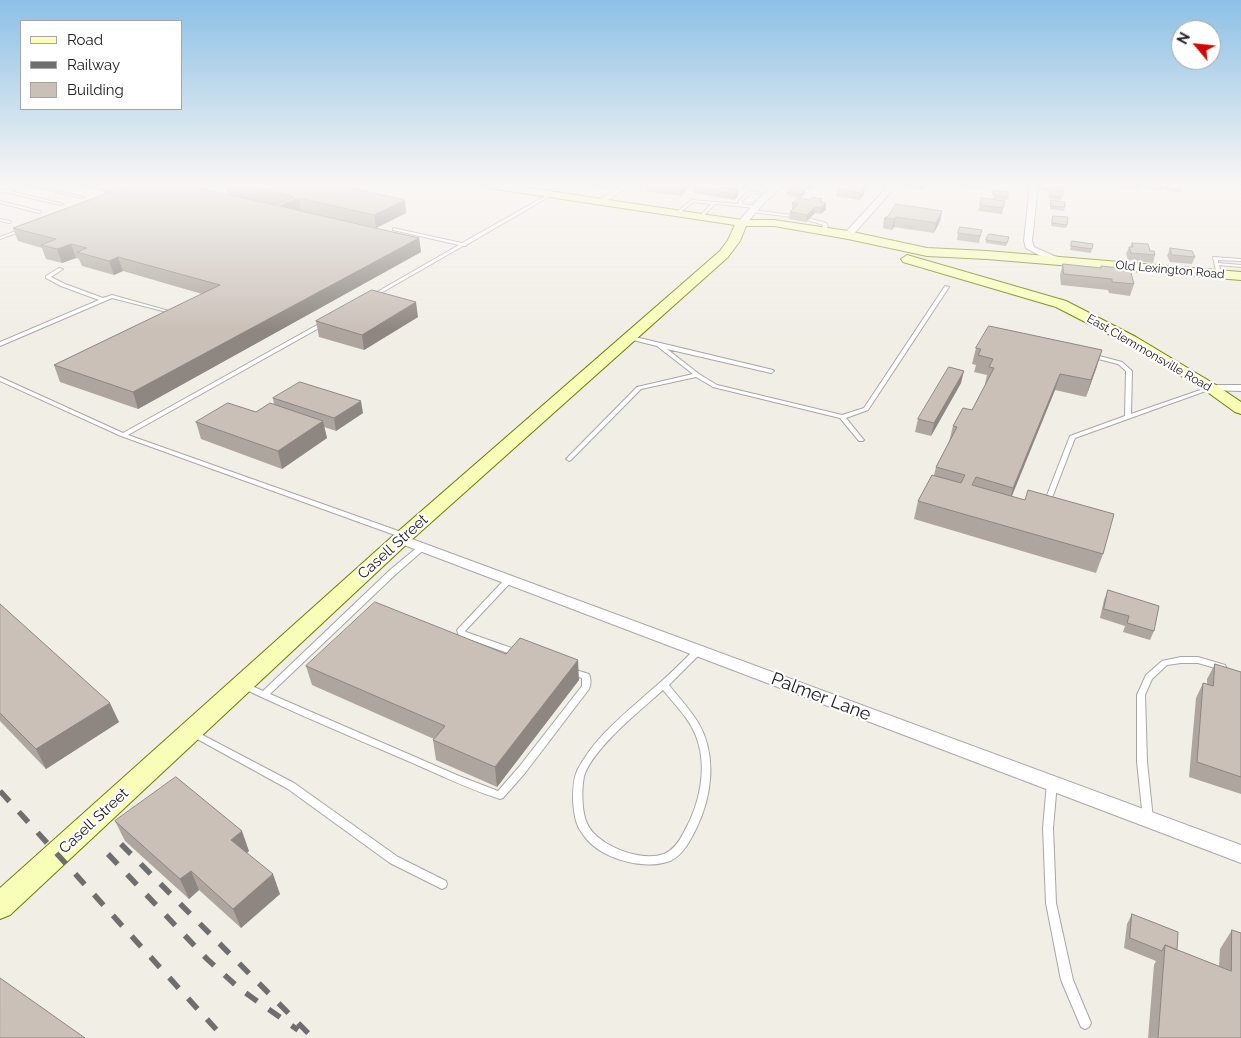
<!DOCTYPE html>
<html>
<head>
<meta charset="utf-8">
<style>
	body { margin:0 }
	#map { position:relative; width:1241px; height:1038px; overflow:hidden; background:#f1eee6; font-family:Raleway,sans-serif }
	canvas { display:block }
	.legend { position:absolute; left:20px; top:20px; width:162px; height:90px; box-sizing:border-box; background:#fff; border:1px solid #a6a6a6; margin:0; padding:6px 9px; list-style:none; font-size:15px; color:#202020 }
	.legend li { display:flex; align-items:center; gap:10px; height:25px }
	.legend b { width:25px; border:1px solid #a6a6a6 }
	.north { position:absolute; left:1171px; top:20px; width:50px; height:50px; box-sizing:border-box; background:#fff; border:1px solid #a6a6a6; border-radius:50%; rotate:298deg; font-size:14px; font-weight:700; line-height:20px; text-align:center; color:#202020 }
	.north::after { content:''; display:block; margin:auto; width:18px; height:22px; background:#d00800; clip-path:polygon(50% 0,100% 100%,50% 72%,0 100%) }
</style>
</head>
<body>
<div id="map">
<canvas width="1241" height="1038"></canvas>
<ul class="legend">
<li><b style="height:6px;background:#f8feb7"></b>Road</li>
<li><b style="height:6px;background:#6e6e6e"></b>Railway</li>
<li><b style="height:14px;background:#cac0b8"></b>Building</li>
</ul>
<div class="north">N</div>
</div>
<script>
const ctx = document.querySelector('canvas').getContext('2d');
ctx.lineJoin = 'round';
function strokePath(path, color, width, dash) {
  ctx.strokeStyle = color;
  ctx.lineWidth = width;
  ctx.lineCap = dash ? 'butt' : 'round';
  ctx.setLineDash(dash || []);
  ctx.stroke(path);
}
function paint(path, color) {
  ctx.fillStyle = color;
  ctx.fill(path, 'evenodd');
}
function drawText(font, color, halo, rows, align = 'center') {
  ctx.font = font + ' Raleway,sans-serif';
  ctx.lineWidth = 4.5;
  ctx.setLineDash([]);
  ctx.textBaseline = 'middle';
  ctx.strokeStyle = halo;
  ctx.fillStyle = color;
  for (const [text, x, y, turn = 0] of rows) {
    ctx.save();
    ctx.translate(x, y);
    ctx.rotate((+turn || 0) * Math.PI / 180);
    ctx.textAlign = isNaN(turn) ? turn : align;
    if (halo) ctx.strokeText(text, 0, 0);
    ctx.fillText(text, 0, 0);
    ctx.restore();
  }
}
const lane = new Path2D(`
	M23 185H28L10 191 63 204 61 205 0 191V189L6 190Z
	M29 185H35L84 197 82 198Z
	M81 185H87L104 189 102 190Z
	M207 185H214L216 186 214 187Z
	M750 191 770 195 768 196 752 193 742 201V204L757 206V208H756L715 204 701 218 699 217 711 204 693 202 678 214 675 213 692 200 738 204 739 200Z
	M549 194 552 195 466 245V246H463L374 297 370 296 459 245 393 230V228L462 243Z
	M0 201 40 211 41 212 39 213 0 203Z
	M751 210 792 215 794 216 792 217 752 212H751Z
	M808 218 826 223 828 226 825 232H821L823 225 808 220Z
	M0 219 10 221 11 222 9 223 0 221Z
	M21 229 25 230 0 239V237Z
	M1213 257 1241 259V261L1218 260V263L1241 265V267L1219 265 1221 274 1217 275Z
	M59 268 63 269 51 277 65 284 103 298 112 295 169 311 167 312 112 298 0 346V342L99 300 61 286 46 278V276Z
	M945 286 949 287 868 410 846 418 863 439 864 440 863 441H859L840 418 713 387 696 377 641 389 571 460 569 461 566 459 637 387 693 374 657 346 629 339V337L631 336 773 370 774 371 771 373 667 349 699 374 717 385 842 415 864 408Z
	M326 320 328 321V323L128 435 407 534 409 536 407 538H403L121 436 0 381V377L2 378 123 433Z
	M1092 354 1122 362 1132 371 1131 414 1209 387H1213L1214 388 1075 438 1050 503 1047 505 1045 504 1044 503 1070 436 1125 416 1126 371 1118 364 1090 357 1089 356Z
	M420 545H426L427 547 396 574 270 694 459 776 498 791 519 767 582 686V678L566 673 565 671 566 669 569 668 589 674C591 678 591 685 589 689L525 773 503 798 500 799C468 789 438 774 408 761 352 737 297 714 242 688L241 686 242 684 245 683 263 691 390 570Z
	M506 578H512L513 580 465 631 466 632 520 651 521 653 520 655 517 656 459 636 457 630Z
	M698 648 701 649 702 651 701 653 669 685C679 698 690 709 699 724 717 756 712 797 696 829 690 841 683 855 670 861 643 871 597 858 582 833 575 824 574 812 573 801 573 791 573 780 577 771 593 739 622 716 648 693 665 679 680 664 695 649ZM663 690C675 705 689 718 696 736 708 767 700 804 684 832 680 840 674 850 664 854 646 860 623 853 606 843 591 833 585 825 583 807 582 797 582 786 584 776 594 747 640 711 663 690Z
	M1181 657H1198L1225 665 1226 667 1225 669 1222 670 1198 663H1181L1167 665 1152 679 1145 695 1147 762 1153 819 1151 822 1148 823 1145 822 1143 819 1137 762V695L1146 675 1162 661Z
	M193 730 294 783 398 857 446 881 447 884 446 887 442 889 390 863 288 789 190 735 189 733 190 731Z
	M1052 779 1055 780 1057 783 1053 828 1056 903 1073 980 1091 1023 1089 1027 1085 1029 1081 1027 1061 980 1046 903 1043 828 1047 783 1049 780Z`);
const street = new Path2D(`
	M622 185H631L602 204 595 202Z
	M776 185H784L764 203 745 225H739V221L758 199Z
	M889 185H897L851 237H845V233Z
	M1030 185H1038L1032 241 1034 247 1054 256 1066 259V263L1048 260 1026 248 1024 241Z
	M1211 385H1241V391L1207 390 1205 388Z
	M401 535 1241 845V863L396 542 394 539 396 536Z`);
const secondary = new Path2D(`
	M484 185H509L742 220H774L848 231 927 248 987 251 1241 272V280L987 259 927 256 848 239 774 226H746L740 241 728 257 408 543 10 915 0 919V888L394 535 720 251 728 240 735 225 489 188Z
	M907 255 1066 301 1136 337 1216 385 1241 402V414L1235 412 1206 391 1126 343 1056 307 903 262 901 259Z`);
const rail = new Path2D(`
	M0 791 224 1038
	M121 844 313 1038
	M108 854 207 959 240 989 298 1030`);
const wall = new Path2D(`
	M225 185H339L340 186 405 200 406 213 376 228 301 211 419 238 421 252 138 409 60 382 54 365 202 294 123 271 114 275 82 266 79 259 76 258 62 263 46 259 42 248 18 241 13 228 105 194 103 190 121 189 227 194Z
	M581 185H610L606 188Z
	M647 185H691L681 196 647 191Z
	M793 185H815V187L811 190 793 187Z
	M849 185H868L865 189 864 195 859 200 836 196 837 189Z
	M911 185H925L922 190 910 188Z
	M960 185H983L982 189 960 186Z
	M1041 185H1066L1061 200 1048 198 1050 192 1039 190Z
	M1124 185H1139L1137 190 1123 188Z
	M1145 185H1161L1160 191 1145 189Z
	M1168 185 1183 190 1181 193 1167 191Z
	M695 187 739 190 738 196 734 200 694 193Z
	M805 190V194L800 198 786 195V192Z
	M994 190 1008 197 1007 200 993 199Z
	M822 199V202L826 210 820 214 815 213 806 222 789 219 790 212 792 210V203L809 200Z
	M1051 200 1065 207 1064 211 1050 209Z
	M1005 201 1002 214 978 211 980 205Z
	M942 211 940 221 934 233 894 227 892 230 883 228 884 218Z
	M1053 216 1067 225 1066 228 1051 226Z
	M982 230 979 243 957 240 958 233Z
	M1009 237 1006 246 986 243V240Z
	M1072 241 1093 244 1091 253 1070 250Z
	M1132 243 1150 251 1155 255 1153 263 1128 260 1126 254 1129 247H1130Z
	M1170 248 1195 257 1192 264 1170 262 1167 256Z
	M1063 264 1100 268 1101 266 1134 284 1130 296 1109 293 1108 290 1061 285 1060 275Z
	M418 317 364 350 319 337 316 321Z
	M976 348 1097 366 1086 397 1055 390 1012 496 1103 554 1096 573 914 519 918 501 934 475 936 467 949 442 953 426 972 410 986 384H985L987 375 974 372 976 365 972 364Z
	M961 383 931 436 915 432 918 419Z
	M273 398 363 413 336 431 324 427 327 438 282 469 201 439 196 422 256 412 274 405Z
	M1108 590 1154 631 1150 640 1123 632 1125 626 1100 618 1104 600Z
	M0 604 119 722 46 769 0 721Z
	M506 654 579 680 497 787 436 760 433 740 434 739 312 685 306 666Z
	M1215 664 1241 672V794L1189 777 1196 698 1203 683 1207 684V679Z
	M115 821 249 851 247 853 280 894 241 928 199 890 189 899 125 841Z
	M1132 914 1177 950 1219 966 1220 949 1232 930 1241 1038H1148L1154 965 1156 961 1124 948 1127 924Z`);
const shadedWall = new Path2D(`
	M605 185H610L606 188Z
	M685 185H691L681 196V189Z
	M814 185H815V187L811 190V187Z
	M866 185H868L865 189 864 195 859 200 860 193Z
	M739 190 738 196 734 200V194Z
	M805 190V194L800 198V194Z
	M299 198 301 211 282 220 279 206Z
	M405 200 406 213 376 228 374 215Z
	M826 203V210L820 214 821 208Z
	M815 207V213L806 222 807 215Z
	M942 211 940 221 934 233 936 223Z
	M896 217 894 227 892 230 894 219Z
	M419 238 421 252 138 409 133 392Z
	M71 244 76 258 62 263 57 249Z
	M118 257 123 271 114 275 109 261Z
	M416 302 418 317 364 350 362 335Z
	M1102 350 1097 366 1086 397 1091 380Z
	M964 371 961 383 931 436 934 423Z
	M1060 374 1055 390 1008 505 1013 488Z
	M361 401 363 413 336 431 334 418Z
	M323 421 327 438 282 469 278 451Z
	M578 660 579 680 497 787 495 767Z
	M110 703 119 722 46 769 36 749Z
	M242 831 249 851 239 859 231 840Z
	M191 871 199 890 189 899 180 879Z
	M273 874 280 894 241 928 233 909Z`);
const building = new Path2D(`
	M132 185H185L275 205 294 197 239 185H338H337L405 200 374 215 299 198 279 206 419 238 133 392 54 365 220 285 118 257 109 261 77 252 87 248 71 244 57 249 41 245 56 239 13 228 111 192 103 190 112 187 121 189Z
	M647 185H685L681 189Z
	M697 185H709L739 190 734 194 695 187Z
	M798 185H814L811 187Z
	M845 185 865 188 860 193 837 189 840 187Z
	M849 185H866L864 188Z
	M911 185H924L923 187Z
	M1046 185H1065L1064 187Z
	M1126 185H1138V187Z
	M1146 185H1161V188Z
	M1169 185H1183V190L1168 188Z
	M791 188 805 190 800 194 786 192Z
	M994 190 1008 192V197L993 195Z
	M1051 191 1064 192 1062 197 1049 195Z
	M812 197 822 199 820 202 826 203 821 208 815 207 807 215 790 212 798 204 792 203 798 198 809 200Z
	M982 198 1005 201 1003 208 980 205Z
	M1051 200 1065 202V207L1051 206Z
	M896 204 942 211 936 223 896 217 894 219 884 218 888 216Z
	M1053 216 1068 217 1067 225 1052 223Z
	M960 227 982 230 980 236 958 233Z
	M989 234 1009 237 1007 243 986 240Z
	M1072 241 1093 244 1092 249 1071 246Z
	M1132 243 1148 244 1150 251H1154L1155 255 1131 253 1129 247H1133Z
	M1170 248 1192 251 1195 257 1172 255Z
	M1063 264 1101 268V266L1130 269 1134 284 1112 282V279L1064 274Z
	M372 290 416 302 362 335 316 321Z
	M989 326 1102 350 1091 380 1060 374 1013 488 976 477 972 485 1025 500 1028 490 1114 514 1103 554 918 501 932 475 961 483 965 475 936 467 957 427 953 426 963 408 972 410 994 368 989 367 993 359 978 355 981 349 976 348Z
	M949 367 964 371 934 423 918 419Z
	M300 382 361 401 334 418 273 398Z
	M228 403 256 412 270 403 323 421 278 451 196 422Z
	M1108 590 1159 606 1154 631 1127 623 1129 616 1104 609Z
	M375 602 506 654 520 638 578 660 495 767 433 740 445 726 306 666Z
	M0 604 110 703 36 749 0 713Z
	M1215 664 1241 672V777L1197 762 1203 683 1213 686Z
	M176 777 242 831 231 840 273 874 233 909 191 871 180 879 115 821Z
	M1132 914 1178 932 1177 950 1165 945 1162 951 1130 938Z
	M1232 930 1241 933V1038H1158L1165 945 1231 971Z
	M0 978 85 1038H0Z`);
const farStreetnames = [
	["Old Lexington Road",1170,270,5],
	["East Clemmonsville Road",1149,353,30]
];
const streetNames = [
	["Casell Street",393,547,-42],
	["Casell Street",94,821,-43]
];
const nearStreetnames = [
	["Palmer Lane",821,697,21]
];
strokePath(lane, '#a7a7a7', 2);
strokePath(street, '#a7a7a7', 2);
strokePath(secondary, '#6c7e00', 2);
paint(lane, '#fff');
paint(street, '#fff');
paint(secondary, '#f8feb7');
strokePath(rail, '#6e6e6e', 5.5, [14, 14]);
paint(wall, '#aea59e');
paint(shadedWall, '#8d8681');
paint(building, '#cac0b8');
strokePath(building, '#8d8681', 1);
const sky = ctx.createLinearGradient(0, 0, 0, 330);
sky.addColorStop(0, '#8cc0e6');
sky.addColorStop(0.56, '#f9f7f4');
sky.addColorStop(1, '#f9f7f400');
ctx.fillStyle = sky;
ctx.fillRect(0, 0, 1241, 330);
drawText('12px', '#202020', '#fff', farStreetnames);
drawText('15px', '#202020', '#fff', streetNames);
drawText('18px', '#202020', '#fff', nearStreetnames);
</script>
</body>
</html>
